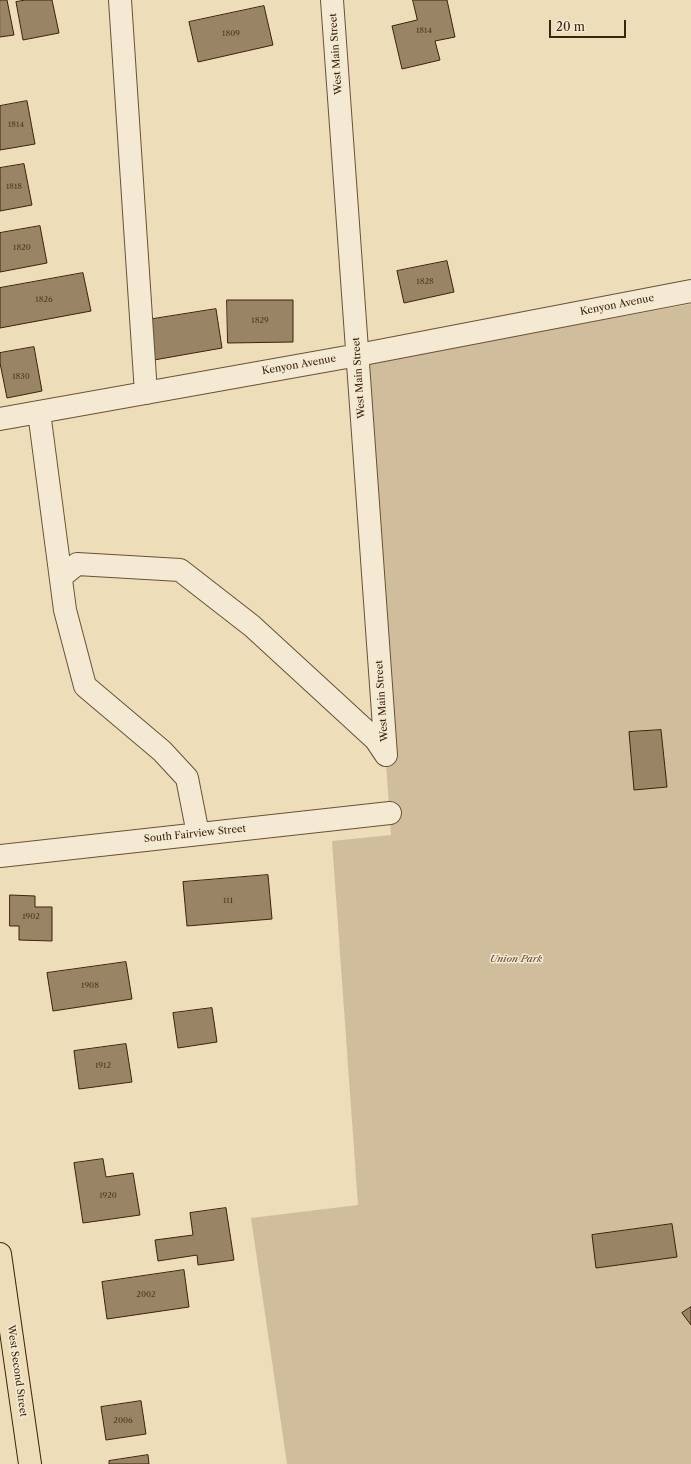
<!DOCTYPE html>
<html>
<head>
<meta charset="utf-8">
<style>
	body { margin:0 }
	#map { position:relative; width:691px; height:1464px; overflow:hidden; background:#eeddb9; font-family:"Libre Caslon Text",serif }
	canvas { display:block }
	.scale { position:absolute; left:549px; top:20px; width:77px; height:18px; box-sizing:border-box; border:2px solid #3c230b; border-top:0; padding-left:5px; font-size:12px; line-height:14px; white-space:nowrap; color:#3c230b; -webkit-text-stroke:3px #f4e9d2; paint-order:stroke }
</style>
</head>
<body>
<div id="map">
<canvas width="691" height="1464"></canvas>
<div class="scale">20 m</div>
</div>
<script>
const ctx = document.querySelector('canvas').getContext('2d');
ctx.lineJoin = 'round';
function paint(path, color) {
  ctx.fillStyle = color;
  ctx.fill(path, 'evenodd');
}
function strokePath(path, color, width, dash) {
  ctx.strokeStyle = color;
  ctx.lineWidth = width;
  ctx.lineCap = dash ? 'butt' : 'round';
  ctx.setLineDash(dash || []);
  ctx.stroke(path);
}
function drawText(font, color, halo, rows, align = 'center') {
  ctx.font = font + ' "Libre Caslon Text",serif';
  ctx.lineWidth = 3;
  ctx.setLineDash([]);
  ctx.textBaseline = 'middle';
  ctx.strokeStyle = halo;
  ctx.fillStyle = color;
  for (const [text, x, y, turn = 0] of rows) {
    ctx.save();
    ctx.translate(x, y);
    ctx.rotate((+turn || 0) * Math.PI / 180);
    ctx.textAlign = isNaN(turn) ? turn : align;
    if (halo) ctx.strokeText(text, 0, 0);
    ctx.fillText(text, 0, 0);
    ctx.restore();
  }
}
const green = new Path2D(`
	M691 304V1464H287L251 1218 358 1205 332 841 391 835 358 364Z`);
const building = new Path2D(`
	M0 0H7L14 35 0 37Z
	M26 0H52L59 33 23 40 16 2Z
	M413 0H447L455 37 435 41 440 60 402 69 392 26 417 20Z
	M264 6 273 45 198 62 189 22Z
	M27 101 35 144 0 150V106Z
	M24 164 32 205 0 211V168Z
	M40 226 47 263 0 272V233Z
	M447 261 454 292 404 303 397 271Z
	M83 273 91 311 0 328V288Z
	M227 300H293V342L228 343Z
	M216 309 222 348 154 360 147 320Z
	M34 347 42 391 7 398 0 363V353Z
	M661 730 667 787 634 790 629 732Z
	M268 875 272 919 187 926 183 882Z
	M10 895 35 896V907H52V941L19 940V926H10Z
	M126 962 132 999 53 1011 47 973Z
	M212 1008 217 1042 178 1048 173 1013Z
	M126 1044 132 1082 79 1089 74 1051Z
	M103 1159 106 1177 133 1173 140 1215 83 1223 74 1163Z
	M226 1208 234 1260 198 1265 197 1255 158 1261 155 1240 193 1235 190 1213Z
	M672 1224 677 1257 596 1268 592 1235Z
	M184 1270 189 1307 107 1319 102 1282Z
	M691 1307V1325L682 1313Z
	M141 1401 146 1434 106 1440 101 1407Z
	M148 1455 149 1464H109V1461Z`);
const minor = new Path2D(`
	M120 0 146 393
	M332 0 386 755
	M39 412 65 610 85 686 162 751 187 778 198 834
	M0 419 358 355 691 291
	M61 577 77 564 180 570 252 626 376 740 386 755
	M0 856 390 813`);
const major = new Path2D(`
	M0 1254 30 1464`);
const numberNames = [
	["1814",424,31],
	["1809",231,34],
	["1814",16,125],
	["1818",14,187],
	["1820",22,248],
	["1828",425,282],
	["1826",44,300],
	["1829",260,321],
	["1830",21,377],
	["111",228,901],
	["1902",31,917],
	["1908",90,986],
	["1912",103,1066],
	["1920",108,1196],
	["2002",146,1295],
	["2006",123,1421]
];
const streetNames = [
	["West Main Street",336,54,-94],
	["Kenyon Avenue",617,305,-11],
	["Kenyon Avenue",299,365,-10],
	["West Main Street",359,378,-94],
	["West Main Street",382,701,-94],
	["South Fairview Street",195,834,-6],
	["West Second Street",17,1371,82]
];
const parkNames = [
	["Union Park",516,959]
];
paint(green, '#d0bd9b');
paint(building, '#998465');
strokePath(building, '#3c230b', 1);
strokePath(minor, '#685236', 24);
strokePath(major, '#3c230b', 24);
strokePath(minor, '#f4e9d2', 22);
strokePath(major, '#eeddb9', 22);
drawText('8px', '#533b22', null, numberNames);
drawText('10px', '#3c230b', '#f4e9d2', streetNames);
drawText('italic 10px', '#614a2f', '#f4e9d2', parkNames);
</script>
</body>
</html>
